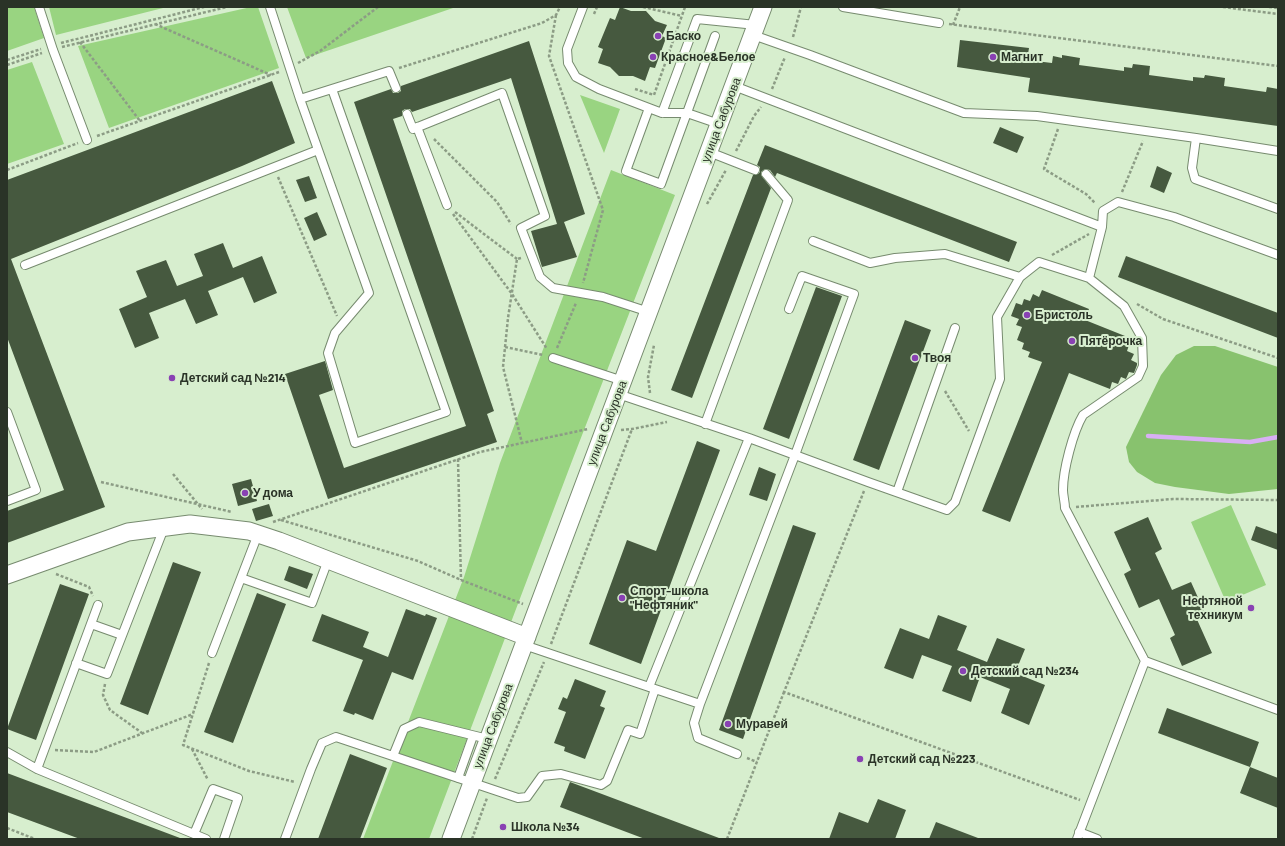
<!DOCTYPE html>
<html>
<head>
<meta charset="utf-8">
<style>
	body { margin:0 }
	#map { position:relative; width:1285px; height:846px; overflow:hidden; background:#d7eece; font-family:Barlow,sans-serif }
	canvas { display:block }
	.frame { position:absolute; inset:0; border:8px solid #2a3327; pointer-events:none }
</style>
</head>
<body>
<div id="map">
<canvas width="1285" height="846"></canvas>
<div class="frame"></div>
</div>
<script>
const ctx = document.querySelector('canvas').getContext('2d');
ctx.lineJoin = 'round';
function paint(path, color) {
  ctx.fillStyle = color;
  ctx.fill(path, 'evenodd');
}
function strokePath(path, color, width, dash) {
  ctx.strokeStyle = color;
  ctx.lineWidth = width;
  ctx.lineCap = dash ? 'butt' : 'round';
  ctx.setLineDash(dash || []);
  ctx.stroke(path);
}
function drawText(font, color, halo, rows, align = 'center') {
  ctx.font = font + ' Barlow,sans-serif';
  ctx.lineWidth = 4;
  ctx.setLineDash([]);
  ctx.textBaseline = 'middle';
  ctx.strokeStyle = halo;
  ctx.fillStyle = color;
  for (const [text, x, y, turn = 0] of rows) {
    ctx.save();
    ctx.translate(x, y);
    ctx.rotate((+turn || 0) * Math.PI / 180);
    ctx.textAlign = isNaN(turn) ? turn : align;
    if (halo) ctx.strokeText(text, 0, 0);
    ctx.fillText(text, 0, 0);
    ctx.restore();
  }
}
const green = new Path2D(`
	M7 7H34L44 38 7 51Z
	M49 7H167L56 35Z
	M251 7H258L279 68 109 128 78 46Z
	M287 7H456L306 58Z
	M32 62 64 144 7 164V70Z
	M580 95 620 109 604 153Z
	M611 170 675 195 572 461 429 839H363L464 577 500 463Z
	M1231 505 1266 585 1226 602 1191 522Z`);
const forest = new Path2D(`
	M1194 346H1215L1278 367V489L1229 494 1175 487 1155 483 1137 472 1129 462 1126 447 1161 375 1176 355Z`);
const stream = new Path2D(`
	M1148 436 1250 442 1278 437`);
const building = new Path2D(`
	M620 7 631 11H646L655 21 667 25 662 36 666 38 655 68 650 67 645 81 633 76H619L610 67 598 63 603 49 598 47 610 18 615 20Z
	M960 40 1029 48 1027 60 1052 63 1053 56 1062 58V55L1080 58 1079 65 1124 71V67L1132 68 1133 64 1150 66 1149 75 1193 81V77L1204 78 1205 75 1225 78 1224 86 1266 92 1267 87 1278 89V126L1028 92 1030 78 957 67Z
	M529 41 585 214 564 222 577 257 542 267 531 231 557 224 511 78 412 112 410 109H405L402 111V116L393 119 494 411 487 414 497 442 328 499 285 374 325 361 333 390 319 395 344 468 466 426 354 102 391 89 393 93H398L401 91V86Z
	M272 81 295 143 242 166 11 259 105 507 7 543V511L64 490 7 337V180Z
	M1000 127 1024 137 1017 153 993 143Z
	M765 145 1017 242 1009 262 777 173 775 177 770 170 765 169 761 172V175L771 188 692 398 671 390 753 175 758 174 760 172V167L757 165Z
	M1157 166 1172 173 1164 193 1150 187Z
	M309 176 317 198 305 202 296 180Z
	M317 212 327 235 314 241 304 218Z
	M223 243 233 268 262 256 277 293 254 303 243 277 208 291 218 315 196 324 185 299 149 313 159 338 135 348 119 309 147 297 136 271 166 260 177 286 203 276 194 254Z
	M1126 256 1278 313V338L1118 277Z
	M816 287 842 296 789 439 763 429Z
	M1042 290 1089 309 1085 320 1125 336 1123 342 1129 345 1127 351 1134 354 1131 360 1137 363V365L1134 373 1129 372 1126 379 1121 377 1118 384 1112 382 1110 389 1069 373 1010 522 982 511 1042 362 1028 357 1030 352 1022 349 1024 343 1017 340 1022 327 1016 325 1019 319 1011 316 1016 303 1022 305 1024 299 1030 301 1033 294 1039 297Z
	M905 320 931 330 879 470 853 460Z
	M697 441 720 450 641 664 589 644 627 540 656 551Z
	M759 467 776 474 767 501 749 495Z
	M251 479 257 501 238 506 232 484Z
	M269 504 273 516 256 521 252 509Z
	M1148 517 1162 549 1155 553 1172 590 1191 582 1204 611 1195 615 1212 653 1182 666 1170 638 1175 635 1159 599 1139 608 1124 574 1131 570 1114 532Z
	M793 525 816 533 743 739 719 730Z
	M1256 526 1278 534V550L1251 540Z
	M173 562 201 572 148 715 120 704Z
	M289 566 313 574 307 589 284 580Z
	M60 584 89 594 36 740 7 729Z
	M257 593 286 604 233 743 204 732Z
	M406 609 425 616 426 614 437 618 413 680 392 672 373 720 355 713 354 715 343 711 363 660 312 641 322 614 369 632 363 647 388 657Z
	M938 615 967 626 957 650 987 662 997 638 1025 649 1015 673 1045 685 1029 725 1001 713 1010 689 980 677 971 702 942 691 952 666 922 655 913 679 884 668 900 628 929 639Z
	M575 679 606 691 600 706 605 708 585 759 564 751 565 747 554 743 566 712 558 709 563 697 567 699Z
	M1167 708 1259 742 1250 767 1158 733Z
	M350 754 387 768 360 839H318Z
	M1250 767 1278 778V808L1240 793Z
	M7 773 180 838V839H80L7 812Z
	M570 782 719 838V839H645L560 807Z
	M878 799 906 810 895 839H829L839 812 868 823Z
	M936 822 978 838V839H929Z`);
const path = new Path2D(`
	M643 7 682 16
	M1223 7 1278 14
	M1269 7 1278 8
	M594 14 597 7
	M556 15 549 56 603 210 583 283
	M155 24 271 75
	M949 24 1278 66
	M953 25 960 7
	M793 37 801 7
	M80 42 140 121
	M61 43 204 7
	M62 47 227 7
	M7 60 41 49
	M298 63 320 51 378 7
	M7 65 42 53
	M399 68 542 23 556 15 560 7
	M635 89 654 95 685 7
	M772 89 785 57
	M1058 129 1044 169 1086 194 1095 203
	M97 136 279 72
	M434 139 497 202 511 224
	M736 151 754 116 761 107
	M7 170 78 143
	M278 177 337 316
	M1122 192 1143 141
	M707 204 726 170
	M455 212 517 259
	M453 214 512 294 547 349
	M1052 255 1089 234
	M521 258 517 259 508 318 503 367 522 443
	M1137 304 1163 319 1278 358
	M505 347 543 355
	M557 348 576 303
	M945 391 969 431
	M650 393 648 377 654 345
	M621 430 632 429 667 422
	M458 459 461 580
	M173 474 202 509
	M101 482 232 512
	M864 491 784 692 1080 800
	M1076 507 1173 499 1278 500
	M281 520 418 561 461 580 523 604
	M273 522 480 452 588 429
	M56 574 89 587 93 596
	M551 644 632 429
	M209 663 183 745 249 771 295 782
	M105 684 103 695 110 710 142 733
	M192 749 208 780
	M55 750 94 752 193 714
	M747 758 757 762
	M495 779 544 662
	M7 828 35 839
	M472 839 487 798
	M727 839 784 692`);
const lane = new Path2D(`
	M39 7 53 50 87 140
	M270 7 300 99 369 293 335 333 328 353 355 443 446 412 332 89
	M583 7 567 49 568 63 576 77 599 89 662 113 697 19 756 25
	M843 7 939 23
	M753 35 810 55 964 113 1037 116 1196 138
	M734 86 1102 227 1103 211 1118 202 1174 217 1278 255
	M300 99 389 71 396 88
	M649 108 626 171 661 184 715 36
	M662 113H687L719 124
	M407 114 413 129 502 93 545 216 521 228 540 277 553 288 603 297 649 312
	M417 127 447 205
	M1278 151 1196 138 1192 168 1195 179 1278 209
	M709 152 755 170
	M1102 227 1089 278 1124 306 1142 338 1143 366 1138 377 1083 415C1073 432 1063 470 1063 490 1063 496 1065 502 1065 508L1145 661 1278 710
	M813 241 870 263 895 258 945 254 1020 277
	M25 265 318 150
	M553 358 623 381
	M618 394 749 438 868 482 947 510 955 502 1000 379 997 317 1020 277 1039 262 1089 278
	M7 412 36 490 7 501
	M705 424 788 200 766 174
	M897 492 955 328
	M241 578 312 603 328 560
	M91 624 122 635
	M212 653 258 534
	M76 663 107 674 164 528
	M649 687 749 438
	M655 689 700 704 795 455 854 294 802 276 789 309
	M700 704 694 723 698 738 737 754
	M7 752 37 769 206 839
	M393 756 404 729 419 722 488 739
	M37 769 98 605
	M458 778 473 736
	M1079 832 1097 839
	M194 834 213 789 238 798 224 839
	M285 839 311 769 322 743 336 737 518 798 527 797 542 776 561 774 601 785 607 781 628 730 640 734 655 689 524 645
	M1077 839 1145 661`);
const street = new Path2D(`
	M7 575 128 532 190 524 249 531 279 541 527 637
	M451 839 763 7`);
const markers = [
	[658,36,4,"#8941b3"],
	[653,57,4,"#8941b3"],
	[993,57,4,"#8941b3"],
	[1027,315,4,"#8941b3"],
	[1072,341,4,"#8941b3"],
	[915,358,4,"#8941b3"],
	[172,378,4,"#8941b3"],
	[245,493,4,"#8941b3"],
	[622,598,4,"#8941b3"],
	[1251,608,4,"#8941b3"],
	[963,671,4,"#8941b3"],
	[728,724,4,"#8941b3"],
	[860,759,4,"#8941b3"],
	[503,827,4,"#8941b3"]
];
const poiNames = [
	["Баско",666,36],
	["Красное&Белое",661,57],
	["Магнит",1001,57],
	["Бристоль",1035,315],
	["Пятёрочка",1080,341],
	["Твоя",923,358],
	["Детский сад №214",180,378],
	["У дома",253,493],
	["Спорт-школа",630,591],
	["\"Нефтяник\"",630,605],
	["Нефтяной",1243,601,"right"],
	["техникум",1243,615,"right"],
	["Детский сад №234",971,671],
	["Муравей",736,724],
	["Детский сад №223",868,759],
	["Школа №34",511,827]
];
const streetNames = [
	["улица Сабурова",721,120,-69],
	["улица Сабурова",607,423,-69],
	["улица Сабурова",493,726,-69]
];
paint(green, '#99d481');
paint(forest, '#88c26e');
strokePath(stream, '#d8aff4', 4.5);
paint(building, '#46593f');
strokePath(lane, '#778b6f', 10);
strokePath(street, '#778b6f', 19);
strokePath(path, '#8c9c85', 2.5, [3, 2]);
strokePath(lane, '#fff', 8);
strokePath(street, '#fff', 17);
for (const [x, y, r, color] of markers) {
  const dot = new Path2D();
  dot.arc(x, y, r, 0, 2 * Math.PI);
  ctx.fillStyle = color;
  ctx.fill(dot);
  strokePath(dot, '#d7eece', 1.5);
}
drawText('bold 12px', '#2a3327', '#d7eece', poiNames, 'left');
drawText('12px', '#2a3327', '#d7eece', streetNames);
</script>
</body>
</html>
